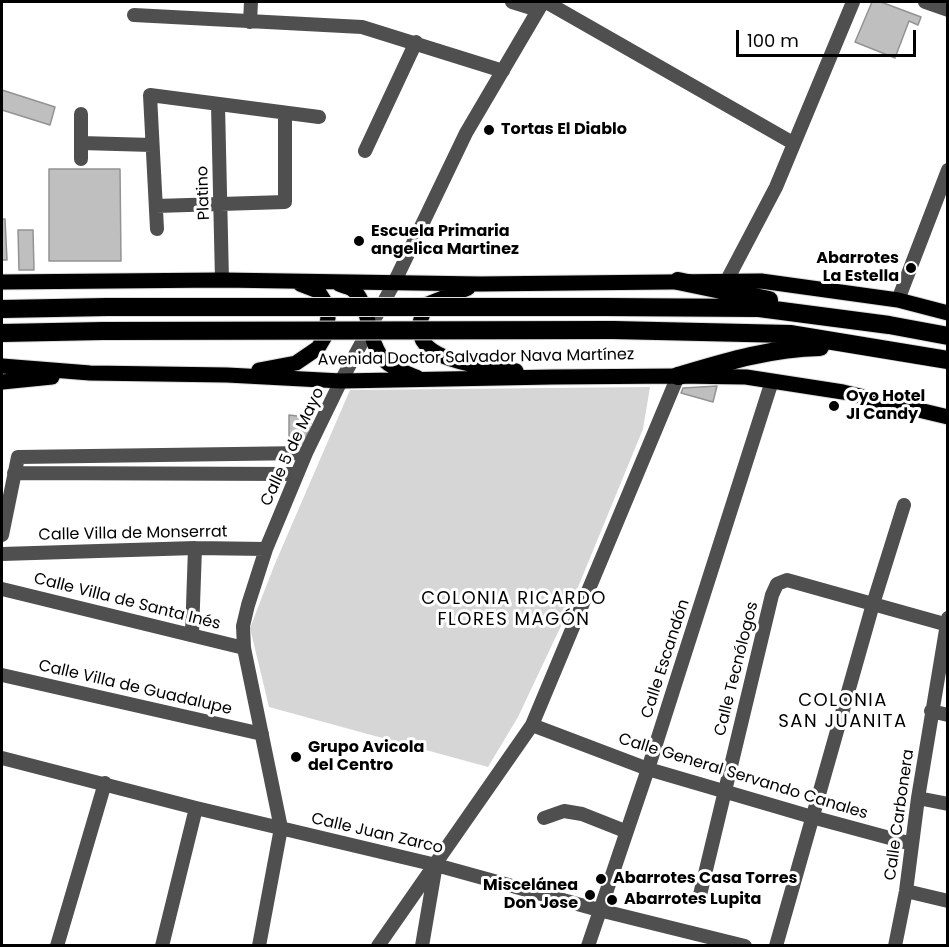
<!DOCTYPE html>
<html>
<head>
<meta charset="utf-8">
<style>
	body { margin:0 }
	#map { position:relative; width:949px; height:947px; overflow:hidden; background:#fff; font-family:Poppins,sans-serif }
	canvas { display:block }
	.frame { position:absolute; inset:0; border:3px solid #000; pointer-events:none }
	.scale { position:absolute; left:736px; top:30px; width:180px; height:27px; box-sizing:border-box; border:3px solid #000; border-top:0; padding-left:8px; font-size:18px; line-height:21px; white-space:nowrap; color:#000; -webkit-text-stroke:4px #fff; paint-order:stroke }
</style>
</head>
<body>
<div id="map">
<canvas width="949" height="947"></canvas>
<div class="frame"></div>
<div class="scale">100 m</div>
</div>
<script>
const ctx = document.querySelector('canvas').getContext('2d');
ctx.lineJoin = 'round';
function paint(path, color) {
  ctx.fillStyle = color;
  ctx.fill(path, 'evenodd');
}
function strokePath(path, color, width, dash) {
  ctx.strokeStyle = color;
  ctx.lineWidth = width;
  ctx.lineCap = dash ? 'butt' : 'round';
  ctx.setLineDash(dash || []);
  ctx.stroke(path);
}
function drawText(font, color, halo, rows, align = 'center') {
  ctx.font = font + ' Poppins,sans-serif';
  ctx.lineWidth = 6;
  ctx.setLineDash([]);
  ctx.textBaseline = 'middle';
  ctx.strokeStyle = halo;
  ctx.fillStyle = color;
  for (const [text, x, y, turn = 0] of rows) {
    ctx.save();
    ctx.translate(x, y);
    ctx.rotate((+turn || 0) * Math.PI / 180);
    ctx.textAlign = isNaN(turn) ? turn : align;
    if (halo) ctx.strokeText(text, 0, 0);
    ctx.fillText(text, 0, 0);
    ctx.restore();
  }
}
const green = new Path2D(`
	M650 387 643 429 569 609 518 717 488 767 269 707 250 628 274 566 350 390Z`);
const building = new Path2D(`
	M872 2H881L921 17 918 25 909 21 895 58 855 42Z
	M2 90 55 107 50 125 2 110Z
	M49 169H120L121 261H49Z
	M2 219H5L7 260H2Z
	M18 230H33L34 270H19Z
	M717 386 713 402 681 393 683 388Z
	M289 415 306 417 311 423 303 445 289 444Z`);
const minor = new Path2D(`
	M512 2 538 10
	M546 2 793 143
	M925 2 948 10
	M134 15 362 27 503 71
	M250 22 251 2
	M218 105 222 280
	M81 114V159
	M81 143 152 145
	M365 151 416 42
	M156 206 285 202V113
	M157 229 150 95 319 117
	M726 282 776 187 853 2
	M898 300 948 170
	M14 473 297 474
	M2 535 18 457 306 453
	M2 554 195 548 266 549
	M2 589 244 648
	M192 634 195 548
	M2 675 262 734
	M931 711 948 715
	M532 725 648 769 812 817 912 844
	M2 758 196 808 436 865 599 910 745 946
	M918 798 948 804
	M544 818 564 811 582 814 625 831
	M906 891 948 901
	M699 899 772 595 777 584 787 580 948 625
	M57 946 105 783
	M162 946 196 808
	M259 946 281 828 244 648 243 626 248 605 266 549 306 453 341 381 394 283 466 133 543 2
	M378 946 532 725 678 376
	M422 946 435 870
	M588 946 648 769 772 381
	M776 946 873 604 904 505
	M895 946 906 891 918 798 948 618`);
const major = new Path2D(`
	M2 282 222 280 480 284 761 281 898 300 948 313
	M339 284C343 286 349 287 352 289 371 303 366 342 385 361 393 369 407 373 418 378
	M468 288 428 304C392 362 480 365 516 371
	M2 366 90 373 227 375 341 381 552 377 678 376 746 377 843 392 948 417
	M259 370 296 363 318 348 324 338 328 318 325 302 318 291 300 284
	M2 382 52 377`);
const highway = new Path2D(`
	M678 281 769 300
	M605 307 759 308 889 325 948 336
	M2 309 107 307
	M613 330 790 334 948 360
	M2 333 103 331
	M678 376C725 362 770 348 820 347`);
const highwayBridge = new Path2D(`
	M107 307H605
	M103 331 613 330`);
const markers = [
	[489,130,6,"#000"],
	[359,241,6,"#000"],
	[911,268,6,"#000"],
	[834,406,6,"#000"],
	[296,757,6,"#000"],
	[601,879,6,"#000"],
	[590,895,6,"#000"],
	[612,900,6,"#000"]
];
const poiNames = [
	["Tortas El Diablo",501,130],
	["Escuela Primaria",371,232],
	["angelica Martinez",371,250],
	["Abarrotes",899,259,"right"],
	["La Estella",899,277,"right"],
	["Oyo Hotel",846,397],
	["JI Candy",846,415],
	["Grupo Avicola",308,748],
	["del Centro",308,766],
	["Abarrotes Casa Torres",613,879],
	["Miscelánea",578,886,"right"],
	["Don Jose",578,904,"right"],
	["Abarrotes Lupita",624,900]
];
const streetNames = [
	["Platino",204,193,-92],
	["Avenida Doctor Salvador Nava Martínez",476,358,-1],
	["Calle 5 de Mayo",293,447,-65],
	["Calle Villa de Monserrat",133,534,-1],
	["Calle Villa de Santa Inés",127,602,14],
	["Calle Escandón",666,659,-72],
	["Calle Tecnólogos",737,669,-76],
	["Calle Villa de Guadalupe",135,688,13],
	["Calle General Servando Canales",743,777,17],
	["Calle Carbonera",900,815,-82],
	["Calle Juan Zarco",377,834,13]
];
const neighbourhoodNames = [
	["COLONIA RICARDO",514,599],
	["FLORES MAGÓN",514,620],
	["COLONIA",843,701],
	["SAN JUANITA",843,722]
];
paint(green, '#d6d6d6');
paint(building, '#bfbfbf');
strokePath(building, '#939393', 1.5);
strokePath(major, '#dbdbdb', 17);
strokePath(highway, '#dbdbdb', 20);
strokePath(minor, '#4f4f4f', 14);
strokePath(major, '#000', 15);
strokePath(highway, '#000', 18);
strokePath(highwayBridge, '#dbdbdb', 20, []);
strokePath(highwayBridge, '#000', 18);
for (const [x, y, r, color] of markers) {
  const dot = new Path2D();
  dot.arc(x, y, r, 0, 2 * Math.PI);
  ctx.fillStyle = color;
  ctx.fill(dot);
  strokePath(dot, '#fff', 2);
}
drawText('bold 16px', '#000', '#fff', poiNames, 'left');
drawText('16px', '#000', '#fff', streetNames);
ctx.letterSpacing = '1.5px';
drawText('18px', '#000', '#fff', neighbourhoodNames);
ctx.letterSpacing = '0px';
</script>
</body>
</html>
